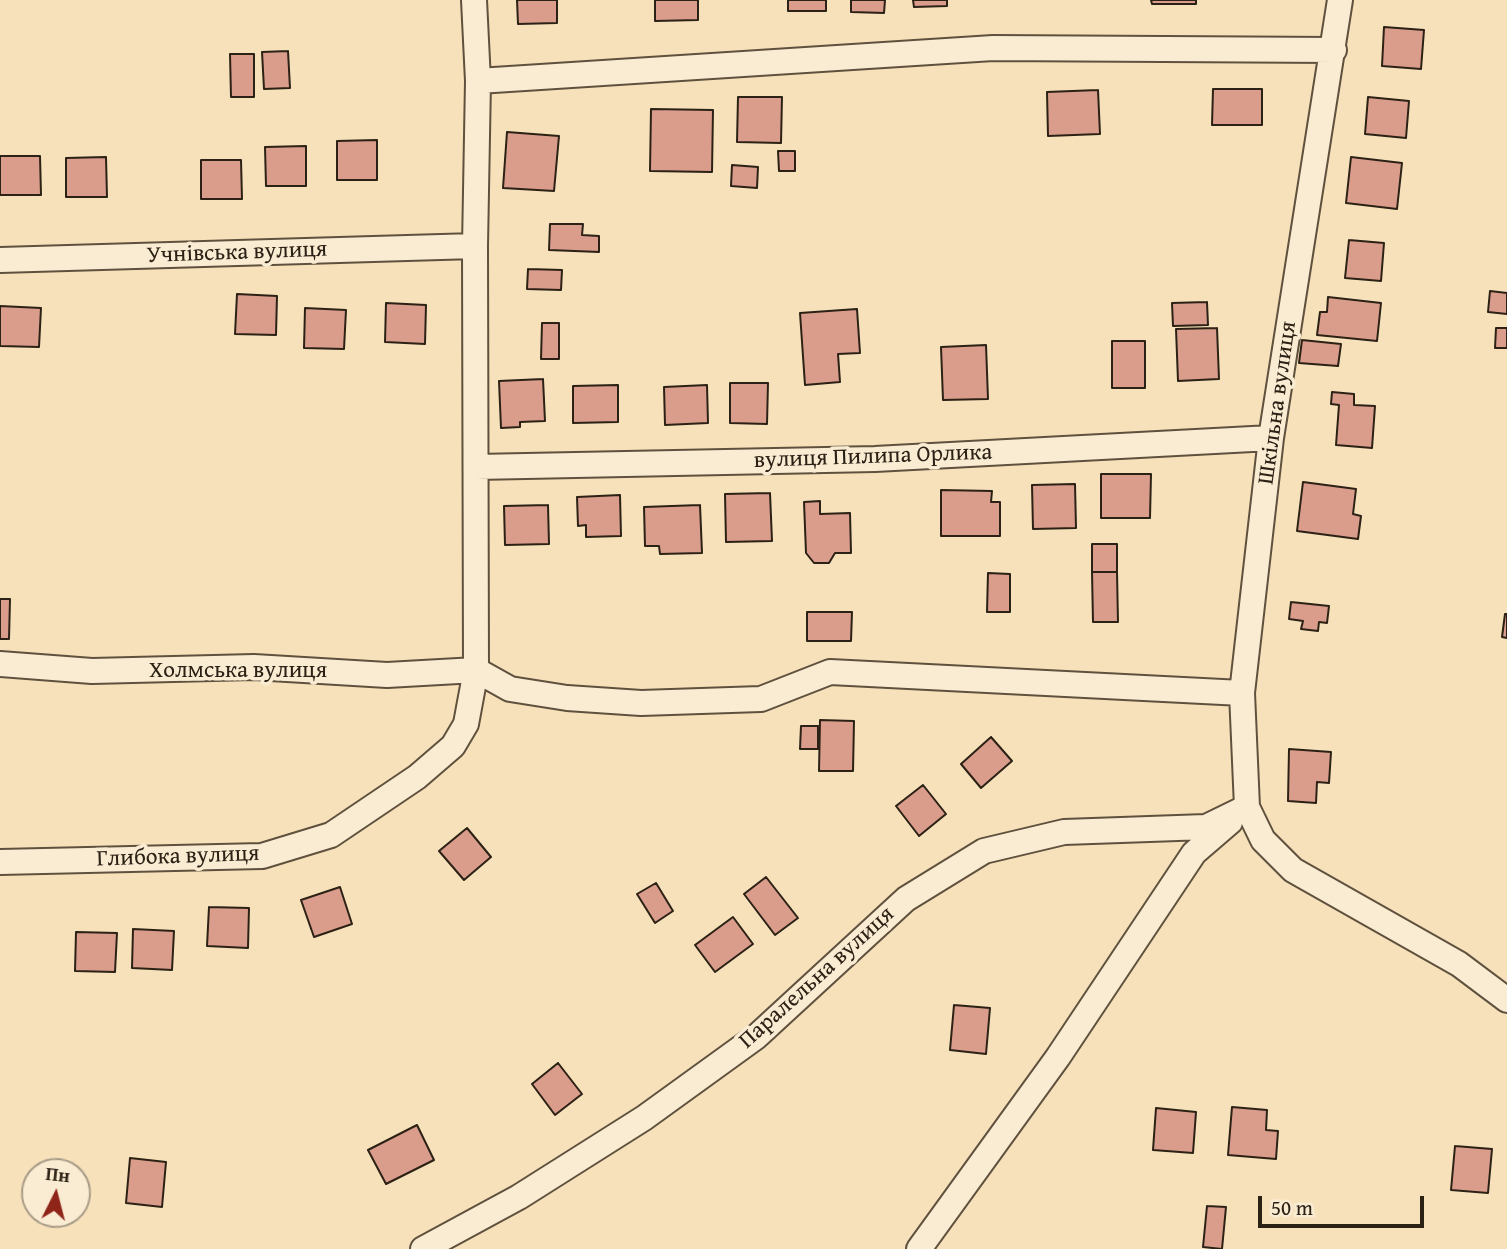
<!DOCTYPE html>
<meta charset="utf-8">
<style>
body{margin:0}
#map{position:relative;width:1507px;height:1249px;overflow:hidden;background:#f7e1bb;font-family:"Gentium Book Plus",serif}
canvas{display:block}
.north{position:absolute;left:21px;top:1158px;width:70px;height:70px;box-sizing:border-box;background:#faecd3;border:2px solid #a89b87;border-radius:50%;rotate:6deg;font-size:19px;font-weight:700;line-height:28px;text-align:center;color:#2c2115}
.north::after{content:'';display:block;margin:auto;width:24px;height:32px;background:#8f2418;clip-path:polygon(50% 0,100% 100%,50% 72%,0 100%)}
.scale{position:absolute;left:1258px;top:1196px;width:166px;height:32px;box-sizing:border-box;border:4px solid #2c2115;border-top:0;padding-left:9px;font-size:21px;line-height:24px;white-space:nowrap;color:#2c2115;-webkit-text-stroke:5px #faecd3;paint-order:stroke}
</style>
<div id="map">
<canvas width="1507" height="1249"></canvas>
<div class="north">Пн</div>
<div class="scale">50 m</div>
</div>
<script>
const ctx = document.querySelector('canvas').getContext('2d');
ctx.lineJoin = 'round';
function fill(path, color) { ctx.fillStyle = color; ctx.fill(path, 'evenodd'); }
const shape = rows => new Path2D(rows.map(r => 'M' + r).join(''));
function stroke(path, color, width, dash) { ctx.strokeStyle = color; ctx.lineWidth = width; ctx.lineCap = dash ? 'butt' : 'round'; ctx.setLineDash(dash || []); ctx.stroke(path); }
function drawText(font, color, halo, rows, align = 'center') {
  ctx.font = font + ' "Gentium Book Plus",serif'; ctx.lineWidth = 7; ctx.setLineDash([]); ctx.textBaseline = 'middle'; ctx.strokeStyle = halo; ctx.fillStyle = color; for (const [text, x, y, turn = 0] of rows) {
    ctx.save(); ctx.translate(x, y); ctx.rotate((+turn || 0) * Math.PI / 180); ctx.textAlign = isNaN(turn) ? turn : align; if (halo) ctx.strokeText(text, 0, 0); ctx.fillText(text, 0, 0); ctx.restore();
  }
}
const building = shape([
 [517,0,557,0,557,23,518,24,517,0],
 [655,0,698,0,698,20,655,21,655,0],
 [788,0,826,0,826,11,788,11,788,0],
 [851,0,885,0,884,13,851,12,851,0],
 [913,0,947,0,947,6,914,7,913,0],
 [1151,0,1196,0,1196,4,1152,4,1151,0],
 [1384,27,1424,30,1421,69,1382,66,1384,27],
 [288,51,290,88,264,89,262,52,288,51],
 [230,54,254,54,254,97,231,97,230,54],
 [1213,89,1262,89,1262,125,1212,125,1213,89],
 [1098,90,1100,134,1048,136,1047,92,1098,90],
 [738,97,782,97,781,143,737,142,738,97],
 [1368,97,1409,101,1406,138,1365,134,1368,97],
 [651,109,713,110,712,172,650,171,651,109],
 [507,132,559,136,554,191,503,188,507,132],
 [377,140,377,180,337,180,337,141,377,140],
 [306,146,306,186,266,186,265,147,306,146],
 [778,151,795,151,795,171,779,171,778,151],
 [0,156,40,156,41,195,0,195,0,156],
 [106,157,107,197,66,197,66,158,106,157],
 [1351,157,1402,163,1397,209,1346,203,1351,157],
 [201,160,241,160,242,199,201,199,201,160],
 [732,165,758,167,757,188,731,186,732,165],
 [550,224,583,224,582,235,599,236,599,252,549,250,550,224],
 [1349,240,1384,243,1381,281,1345,278,1349,240],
 [528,269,562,270,561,290,527,289,528,269],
 [1490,291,1507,293,1507,314,1488,312,1490,291],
 [237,294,277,296,276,335,235,334,237,294],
 [1328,297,1381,303,1377,341,1317,335,1320,312,1327,312,1328,297],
 [1207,302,1208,325,1173,326,1172,303,1207,302],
 [386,303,426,305,425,344,385,342,386,303],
 [0,306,41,308,39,347,0,346,0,306],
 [305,308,346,310,344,349,304,348,305,308],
 [857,309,860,353,838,354,840,382,805,385,800,313,857,309],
 [542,323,559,323,559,359,541,359,542,323],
 [1217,328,1219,379,1178,381,1176,329,1217,328],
 [1496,328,1507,328,1507,348,1495,348,1496,328],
 [1302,340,1341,344,1338,366,1299,363,1302,340],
 [1112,341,1145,341,1145,388,1112,388,1112,341],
 [986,345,988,399,943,400,941,347,986,345],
 [543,379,545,421,520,422,520,427,501,428,499,381,543,379],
 [730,383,768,383,767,424,730,423,730,383],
 [618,385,618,422,573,423,573,386,618,385],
 [707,385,708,423,665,425,664,387,707,385],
 [1332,392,1354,394,1354,405,1375,406,1372,448,1336,445,1339,405,1331,404,1332,392],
 [1101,474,1151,474,1150,518,1101,518,1101,474],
 [1303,482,1356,489,1353,514,1361,516,1358,539,1297,531,1303,482],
 [1075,484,1076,528,1033,529,1032,485,1075,484],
 [941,490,992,491,991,502,1000,502,1000,536,941,536,941,490],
 [770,493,772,541,726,542,725,494,770,493],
 [620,495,621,536,586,537,586,525,578,526,577,497,620,495],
 [820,501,820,514,850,513,851,553,835,553,829,563,814,563,806,553,804,502,820,501],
 [548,505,549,544,505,545,504,506,548,505],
 [700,505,702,553,660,554,659,546,645,546,644,507,700,505],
 [1092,544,1117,544,1117,572,1092,572,1092,544],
 [1092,572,1117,572,1118,622,1093,622,1092,572],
 [988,573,1010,574,1010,612,987,612,988,573],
 [0,599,10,599,9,639,0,639,0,599],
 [1291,602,1329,606,1327,623,1319,622,1318,631,1301,629,1303,621,1289,619,1291,602],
 [807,612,852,612,851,641,807,641,807,612],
 [1505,614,1507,614,1507,638,1502,637,1505,614],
 [820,720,854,721,853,771,819,771,820,720],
 [801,726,818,726,818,749,800,749,801,726],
 [991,737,1012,761,981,788,961,764,991,737],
 [1289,749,1331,752,1329,783,1317,782,1316,803,1288,801,1289,749],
 [923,785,946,814,919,836,896,806,923,785],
 [467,828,491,857,464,880,439,851,467,828],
 [766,877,798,918,775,935,744,894,766,877],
 [656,883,673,911,655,923,637,894,656,883],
 [340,887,352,924,314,937,301,900,340,887],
 [209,907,249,908,248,948,207,946,209,907],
 [733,917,753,944,715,972,695,945,733,917],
 [133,929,174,931,172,970,132,968,133,929],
 [76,932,117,933,115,972,75,971,76,932],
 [954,1005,990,1008,986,1054,950,1050,954,1005],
 [558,1063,582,1094,555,1115,532,1084,558,1063],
 [1232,1107,1267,1110,1266,1130,1278,1131,1276,1159,1228,1155,1232,1107],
 [1156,1108,1196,1112,1193,1153,1153,1150,1156,1108],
 [417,1125,434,1160,386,1184,368,1150,417,1125],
 [1455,1146,1492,1149,1488,1193,1451,1190,1455,1146],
 [130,1158,166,1162,162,1207,126,1203,130,1158],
 [1207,1206,1226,1207,1222,1249,1203,1247,1207,1206]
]);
const minor = shape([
 [1340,0,1271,438,1242,693,1247,807,1263,840,1293,870,1459,964,1507,1000],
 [478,81,993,48,1334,50],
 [0,260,475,246],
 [476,467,875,459,1271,438],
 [0,664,92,671,254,667,387,675,476,670],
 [476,670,510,689,567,698,641,703,761,699,830,672,1242,693],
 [0,862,262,856,331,835,417,777,453,746,466,724,476,670,475,246,478,81,474,0],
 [423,1249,519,1197,644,1118,756,1037,906,899,984,851,1064,832,1206,827,1247,807],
 [919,1249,1058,1057,1194,853,1230,822]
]);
const streetNames = [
 ["Учнівська вулиця",237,253,-2],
 ["Шкільна вулиця",1278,403,-82],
 ["вулиця Пилипа Орлика",873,457,-2],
 ["Холмська вулиця",238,671],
 ["Глибока вулиця",178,857,-2],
 ["Паралельна вулиця",817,978,-42]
];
fill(building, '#da9d8c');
stroke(building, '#2c2115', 2);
stroke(minor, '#5f513e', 28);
stroke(minor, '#faecd3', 24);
drawText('23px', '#2c2115', '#faecd3', streetNames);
</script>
